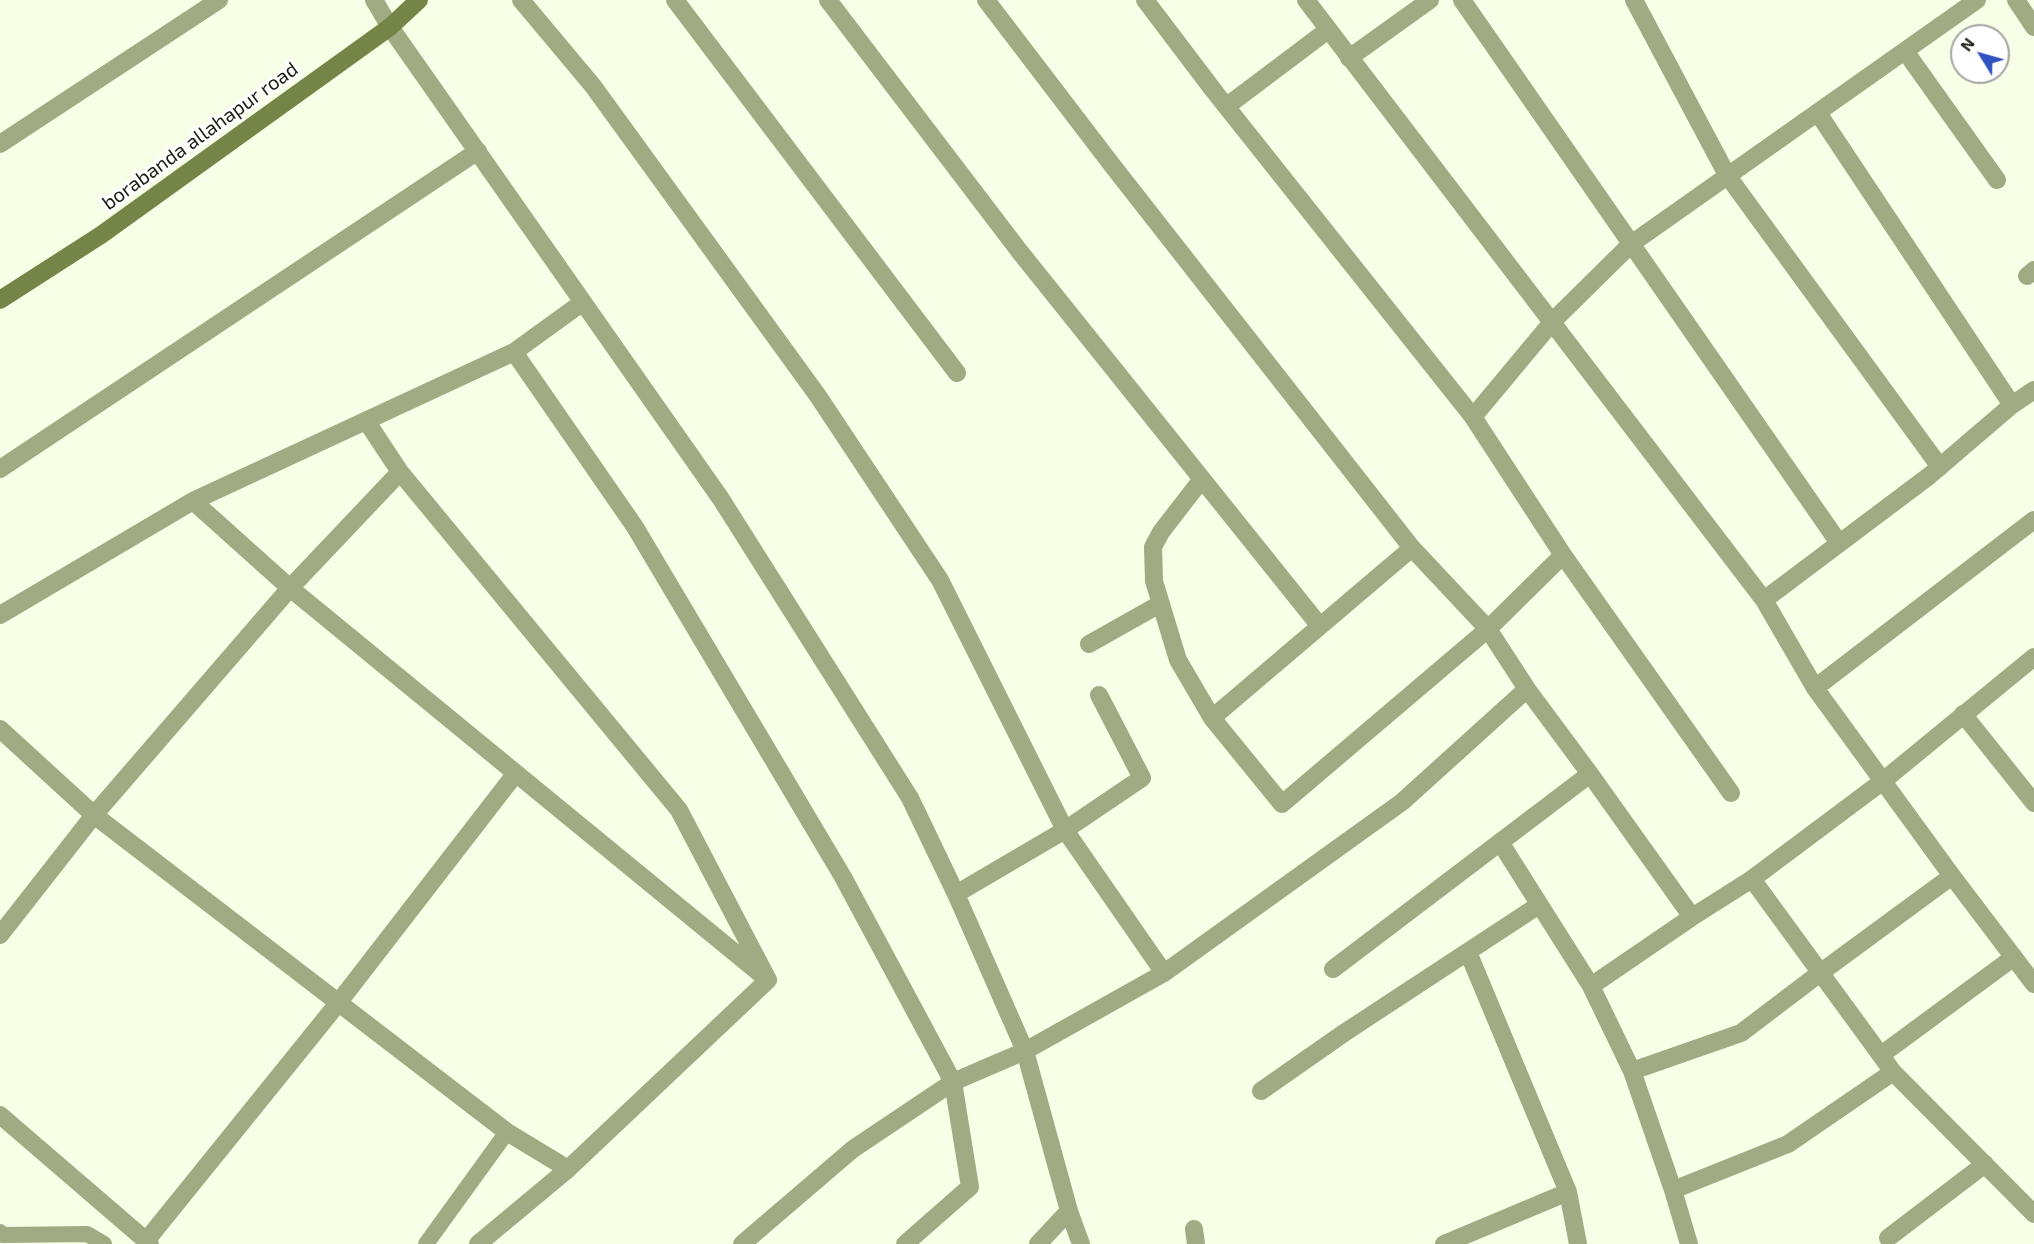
<!DOCTYPE html>
<style>
body{margin:0}
#map{position:relative;width:2034px;height:1244px;overflow:hidden;background:#f7ffe6;font-family:"Exo 2",sans-serif}
canvas{display:block}
.north{position:absolute;left:1950px;top:24px;width:60px;height:60px;box-sizing:border-box;background:#fff;border:2px solid #a3a5a0;border-radius:50%;rotate:307deg;font-size:16px;font-weight:700;line-height:24px;text-align:center;color:#1a1d12}
.north::after{content:'';display:block;margin:auto;width:21px;height:27px;background:#2e52c2;clip-path:polygon(50% 0,100% 100%,50% 72%,0 100%)}
</style>
<div id="map">
<canvas width="2034" height="1244"></canvas>
<div class="north">N</div>
</div>
<script>
const ctx = document.querySelector('canvas').getContext('2d');
ctx.lineJoin = 'round';
const shape = rows => new Path2D(rows.map(r => 'M' + r).join(''));
function stroke(path, color, width, dash) { ctx.strokeStyle = color; ctx.lineWidth = width; ctx.lineCap = dash ? 'butt' : 'round'; ctx.setLineDash(dash || []); ctx.stroke(path); }
function drawText(font, color, halo, rows, align = 'center') {
  ctx.font = font + ' "Exo 2",sans-serif'; ctx.lineWidth = 6; ctx.setLineDash([]); ctx.textBaseline = 'middle'; ctx.strokeStyle = halo; ctx.fillStyle = color; for (const [text, x, y, turn = 0] of rows) {
    ctx.save(); ctx.translate(x, y); ctx.rotate((+turn || 0) * Math.PI / 180); ctx.textAlign = isNaN(turn) ? turn : align; if (halo) ctx.strokeText(text, 0, 0); ctx.fillText(text, 0, 0); ctx.restore();
  }
}
const lane = shape([
 [0,1232,3,1235,87,1234,104,1244],
 [426,1244,507,1132]
]);
const street = shape([
 [374,0,390,27,721,499,910,798,956,894,1025,1051,1069,1211,1081,1244],
 [521,0,593,86,818,396,940,580,1065,830,1164,973],
 [675,0,957,373],
 [828,0,1020,252,1319,625],
 [986,0,1112,165,1412,548,1488,629,1527,689,1590,774,1692,917],
 [1145,0,1214,91,1473,417,1563,555,1731,793],
 [1306,0,1764,600,1815,688,1952,876,2034,984],
 [1462,0,1839,543],
 [1634,0,1727,175,1940,467],
 [2016,0,2034,27],
 [1905,51,1997,180],
 [1349,58,1430,0],
 [1227,106,1328,30],
 [1818,113,2012,405],
 [0,144,219,0],
 [2027,276,2034,270],
 [514,352,635,527,843,877,953,1082,970,1187,905,1244],
 [1473,417,1553,321,1631,244,1977,0],
 [367,422,400,472,679,810,768,980,568,1169,478,1244],
 [0,469,478,151],
 [1202,479,1161,532,1153,547,1154,581,1178,660,1212,718],
 [193,501,290,588,762,975],
 [1412,548,1212,718,1282,804,1488,629,1563,555],
 [1764,600,1929,476,2012,405,2034,390],
 [0,615,193,501,514,352,583,302],
 [1089,644,1160,604],
 [1815,688,2034,520],
 [1963,714,2034,803],
 [0,729,94,815,507,1132,568,1169],
 [1500,842,1591,986,1632,1071,1673,1190,1689,1244],
 [1752,879,1893,1072,2034,1214],
 [956,894,1065,830,1142,778,1099,695],
 [0,935,94,815,290,588,400,472],
 [1468,952,1568,1192,1578,1244],
 [1333,969,1590,774],
 [1591,986,1692,917,1752,879,1883,781,2034,657],
 [1881,1055,2014,957],
 [1632,1071,1741,1033,1820,973,1952,876],
 [1261,1091,1344,1033,1539,905],
 [0,1115,150,1244],
 [1673,1190,1788,1144,1893,1072],
 [1194,1229,1196,1244],
 [1888,1238,1985,1164],
 [146,1241,339,1002,516,773],
 [742,1244,853,1149,953,1082,1025,1051,1164,973,1402,802,1527,689],
 [1038,1244,1069,1211],
 [1444,1244,1568,1192]
]);
const secondary = shape([
 [0,300,101,235,390,27,419,0]
]);
const streetNames = [
 ["borabanda allahapur road",200,136,-36]
];
stroke(lane, '#a0ab83', 16);
stroke(street, '#a0ab83', 18);
stroke(secondary, '#758547', 18);
drawText('20px', '#1a1d12', '#fff', streetNames);
</script>
